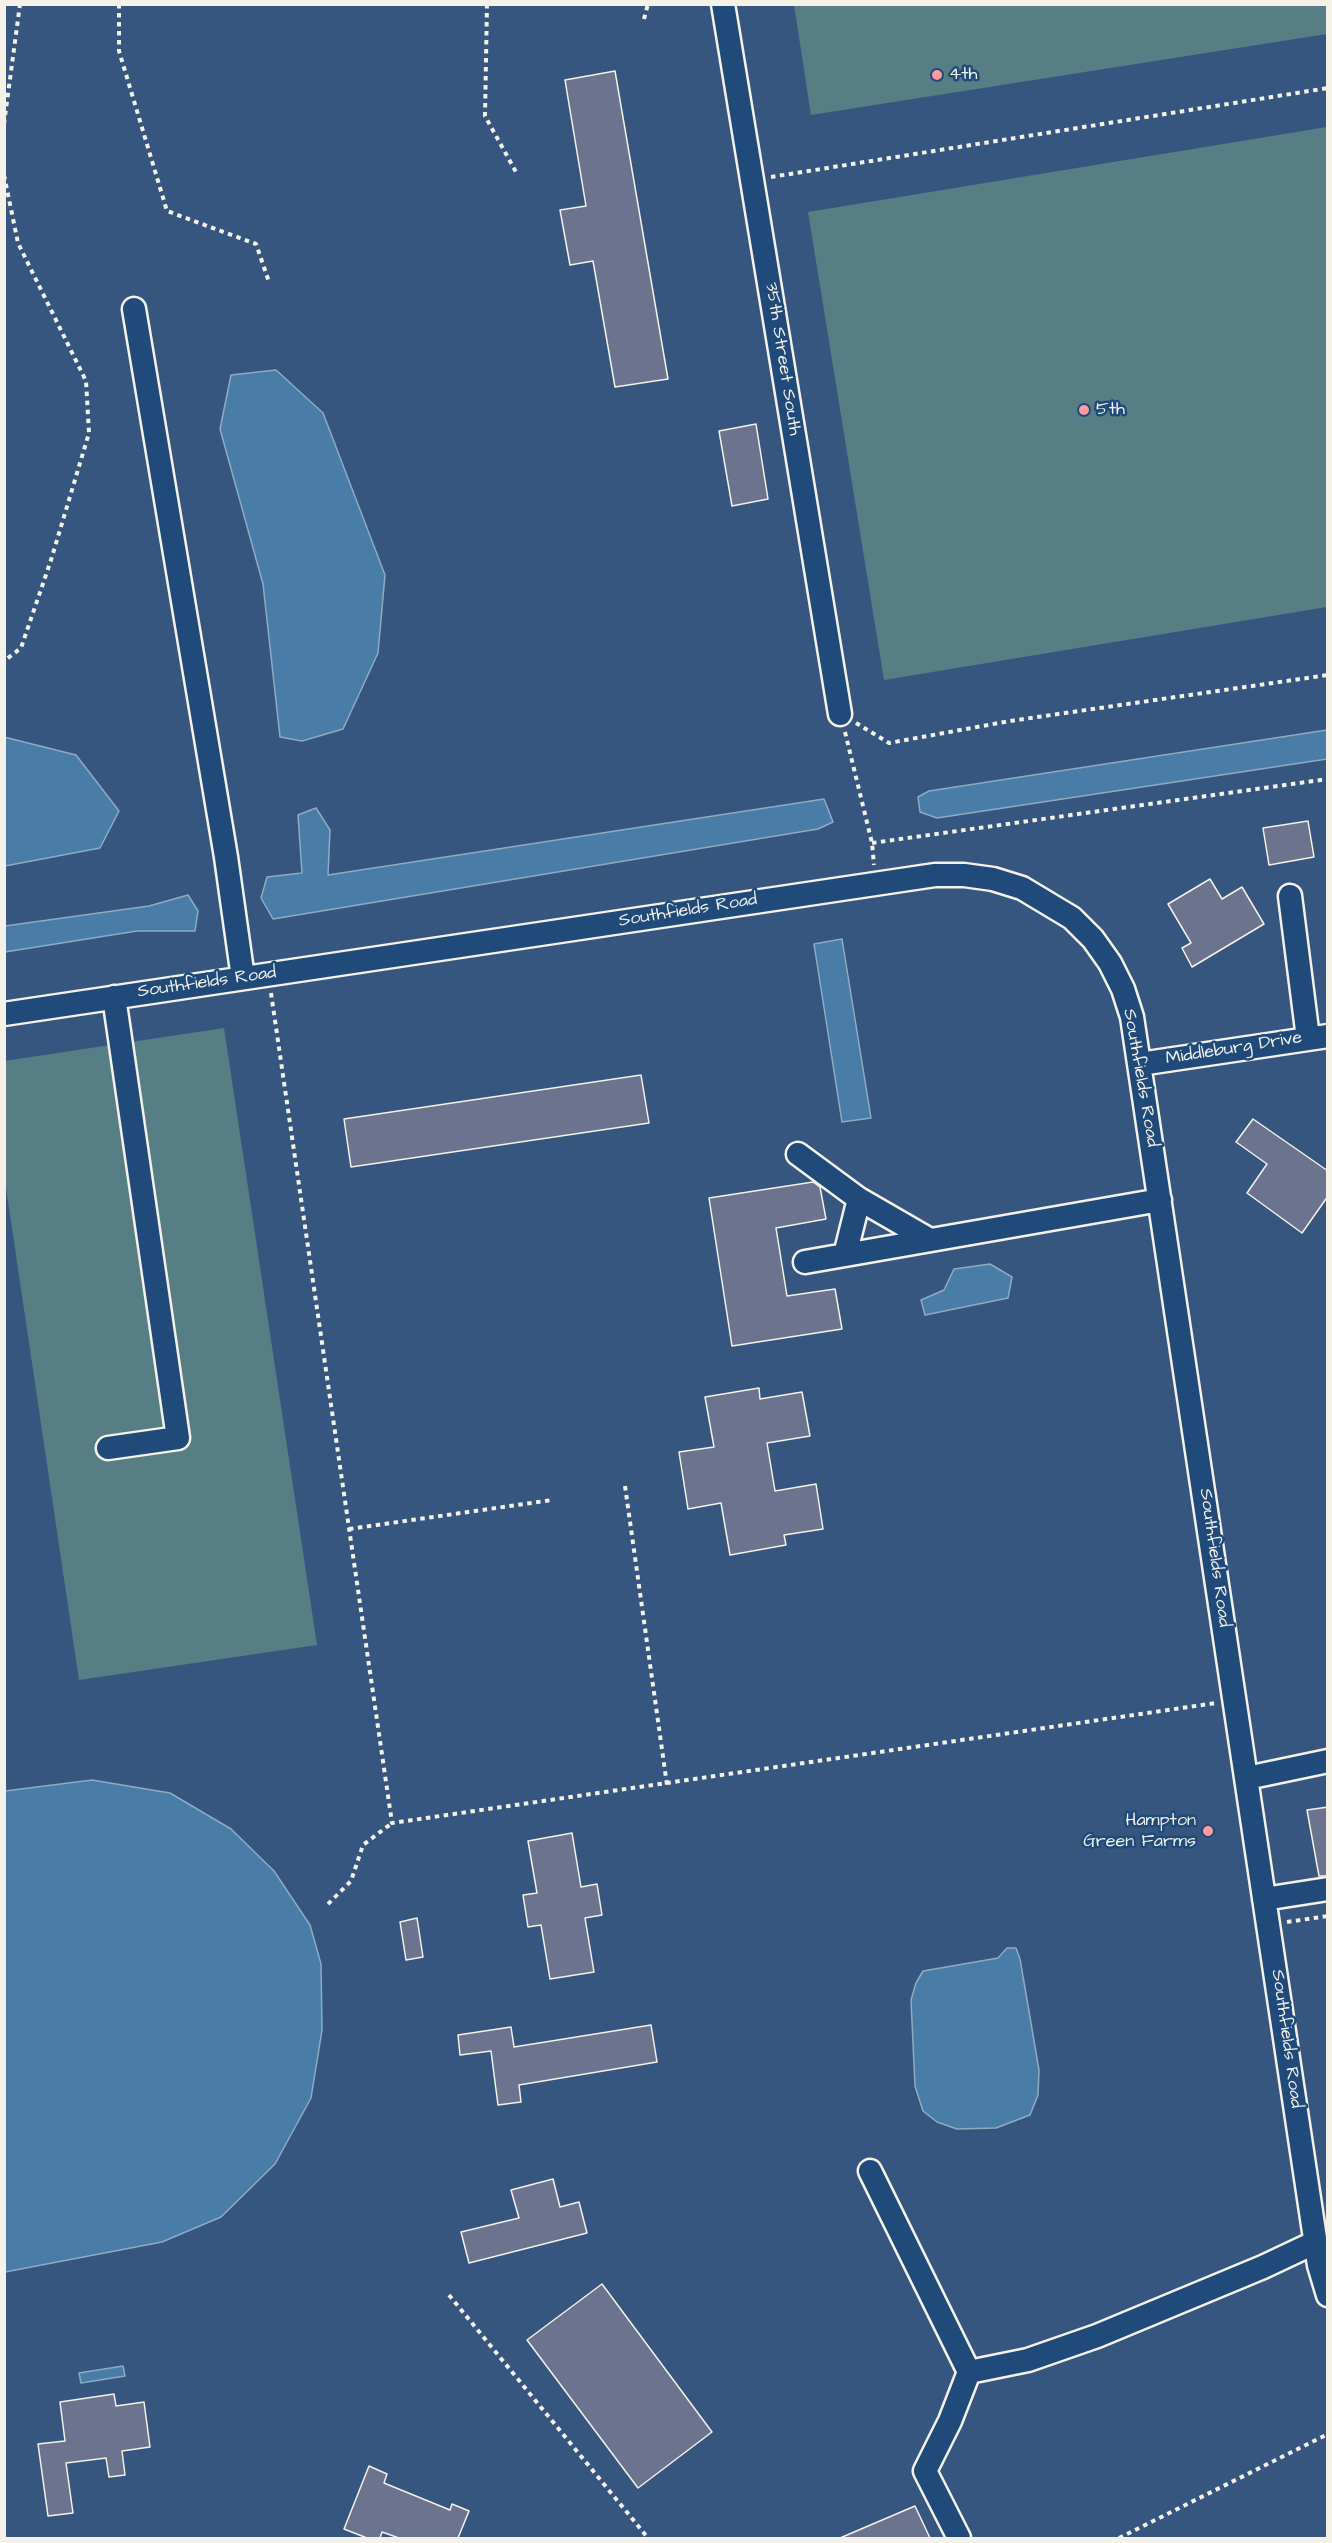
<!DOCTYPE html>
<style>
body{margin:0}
#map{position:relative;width:1332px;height:2543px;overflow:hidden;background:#365680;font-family:"Architects Daughter",sans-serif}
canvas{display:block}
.frame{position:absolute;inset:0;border:6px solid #f4f1e8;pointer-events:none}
</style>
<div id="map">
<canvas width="1332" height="2543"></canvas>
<div class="frame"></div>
</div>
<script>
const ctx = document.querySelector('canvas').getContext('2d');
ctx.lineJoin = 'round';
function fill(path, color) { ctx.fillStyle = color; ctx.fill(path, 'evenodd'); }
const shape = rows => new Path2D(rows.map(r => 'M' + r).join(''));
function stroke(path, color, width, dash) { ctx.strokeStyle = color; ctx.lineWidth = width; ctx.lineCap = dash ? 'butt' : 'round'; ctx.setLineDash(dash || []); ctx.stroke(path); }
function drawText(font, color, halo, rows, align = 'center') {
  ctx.font = font + ' "Architects Daughter",sans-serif'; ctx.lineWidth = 5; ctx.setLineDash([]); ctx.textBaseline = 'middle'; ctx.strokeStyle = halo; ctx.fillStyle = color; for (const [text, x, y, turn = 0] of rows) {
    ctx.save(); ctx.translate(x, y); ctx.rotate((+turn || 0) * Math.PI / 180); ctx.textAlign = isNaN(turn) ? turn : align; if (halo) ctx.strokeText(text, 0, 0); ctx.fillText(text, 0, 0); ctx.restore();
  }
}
const green = shape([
 [794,5,1327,5,1327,34,811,115],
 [1327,127,1327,607,884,680,808,212],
 [224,1028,317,1645,79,1680,5,1181,4,1061]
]);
const water = shape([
 [276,370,323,413,385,575,378,653,343,729,302,741,280,737,263,584,220,429,231,375,276,370],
 [1327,730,1327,759,937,818,920,812,918,797,929,791,1327,730],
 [4,737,76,755,119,811,100,848,5,866,4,737],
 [824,799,833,822,818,829,273,919,261,898,267,877,302,873,298,815,316,808,330,830,328,875,824,799],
 [188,895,198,911,195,931,137,931,5,952,5,926,149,906,188,895],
 [842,939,871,1118,842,1122,814,944,842,939],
 [990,1264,1012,1277,1008,1298,925,1315,921,1300,944,1290,954,1269,990,1264],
 [92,1780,170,1793,231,1829,274,1871,310,1925,321,1964,322,2030,311,2098,275,2164,221,2217,162,2242,5,2272,5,1791,92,1780],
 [1007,1948,1016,1948,1020,1959,1039,2070,1038,2095,1030,2115,996,2128,957,2129,937,2122,923,2111,915,2086,911,2000,916,1983,923,1971,998,1958,1007,1948],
 [123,2366,125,2376,81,2383,79,2373,123,2366]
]);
const building = shape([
 [615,71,668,379,615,387,593,261,570,265,560,210,586,206,565,80,615,71],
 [756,424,768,499,732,506,719,431,756,424],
 [1308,821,1314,857,1269,865,1263,828,1308,821],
 [1210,879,1222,899,1242,887,1264,924,1192,967,1182,948,1191,943,1168,904,1210,879],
 [641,1075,649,1123,351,1167,344,1119,641,1075],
 [1253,1119,1328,1171,1328,1196,1302,1233,1247,1193,1267,1164,1236,1142,1253,1119],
 [813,1182,820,1187,826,1219,776,1228,787,1296,835,1289,842,1329,732,1346,709,1198,813,1182],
 [759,1388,760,1399,802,1392,810,1436,767,1443,775,1491,816,1484,823,1529,784,1535,786,1545,730,1555,721,1503,688,1509,679,1452,714,1447,705,1397,759,1388],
 [1328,1807,1328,1876,1319,1876,1307,1810,1328,1807],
 [572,1833,581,1887,597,1884,602,1915,585,1918,594,1972,550,1979,541,1925,528,1927,523,1895,537,1893,528,1841,572,1833],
 [417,1918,423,1957,406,1960,400,1922,417,1918],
 [651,2025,657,2062,519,2085,521,2102,498,2105,491,2051,460,2055,458,2035,511,2027,514,2047,651,2025],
 [553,2179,560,2207,579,2202,587,2233,469,2263,461,2232,519,2218,511,2190,553,2179],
 [602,2284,712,2432,638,2488,527,2340,602,2284],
 [114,2394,116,2406,144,2402,150,2447,122,2451,125,2475,109,2477,106,2458,66,2463,73,2513,48,2516,38,2444,65,2441,60,2402,114,2394],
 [369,2466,387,2474,384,2483,450,2510,452,2504,469,2511,458,2538,399,2538,382,2532,380,2538,367,2538,344,2529,369,2466],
 [915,2506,930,2538,840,2538,915,2506]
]);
const path = shape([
 [119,4,119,51,167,211,256,244,269,282],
 [487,4,485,116,516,172],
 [644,19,648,4],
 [4,124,20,4],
 [4,175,18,243,86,381,89,433,51,560,21,648,4,661],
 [771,177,1328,88],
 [856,723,889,743,1010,721,1328,675],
 [845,732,872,843,874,865],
 [872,843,1328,779],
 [271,993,392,1823,1216,1703],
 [625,1486,667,1785],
 [349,1529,552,1500],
 [328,1904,351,1881,363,1845,392,1823],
 [1287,1922,1328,1916],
 [449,2295,648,2538],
 [1119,2538,1328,2434]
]);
const minor = shape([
 [723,4,840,714],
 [134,309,226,857,243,978],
 [1290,896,1308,1038],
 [4,1014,935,875,964,875,993,879,1022,888,1072,918,1093,939,1110,963,1123,989,1132,1017,1319,2265,1328,2295],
 [1140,1064,1328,1036],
 [798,1154,859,1199,930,1240],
 [845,1255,859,1199],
 [805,1262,1160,1200],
 [108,1448,178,1438,114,997],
 [1247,1778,1328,1761],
 [1264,1899,1328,1889],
 [870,2171,969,2372,950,2421,925,2471,959,2538],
 [969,2372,1028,2360,1097,2336,1263,2267,1316,2242]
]);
const markers = [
 [937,75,6,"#ff9aa2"],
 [1084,410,6,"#ff9aa2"],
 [1208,1831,6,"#ff9aa2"]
];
const poiNames = [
 ["4th",949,75],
 ["5th",1096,410],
 ["Hampton",1196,1821,"right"],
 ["Green Farms",1196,1842,"right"]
];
const streetNames = [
 ["35th Street South",782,359,81],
 ["Southfields Road",688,911,-9],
 ["Southfields Road",207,983,-8],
 ["Middleburg Drive",1234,1049,-9],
 ["Southfields Road",1140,1078,80],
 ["Southfields Road",1214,1558,82],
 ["Southfields Road",1286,2039,82]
];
fill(green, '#567e84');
fill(water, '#4a7ca8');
stroke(water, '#8eabc2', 1.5);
fill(building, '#6c738f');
stroke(building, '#f4f1e8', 1.5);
stroke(minor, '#f4f1e8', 27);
stroke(path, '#f4f1e8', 4, [4.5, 4.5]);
stroke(minor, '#1f4a7a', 22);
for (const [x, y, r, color] of markers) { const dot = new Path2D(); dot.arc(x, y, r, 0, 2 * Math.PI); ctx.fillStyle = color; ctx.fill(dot); stroke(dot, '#1f4a7a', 2); }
drawText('18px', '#f4f1e8', '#1f4a7a', poiNames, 'left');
drawText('18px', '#f4f1e8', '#1f4a7a', streetNames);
</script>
